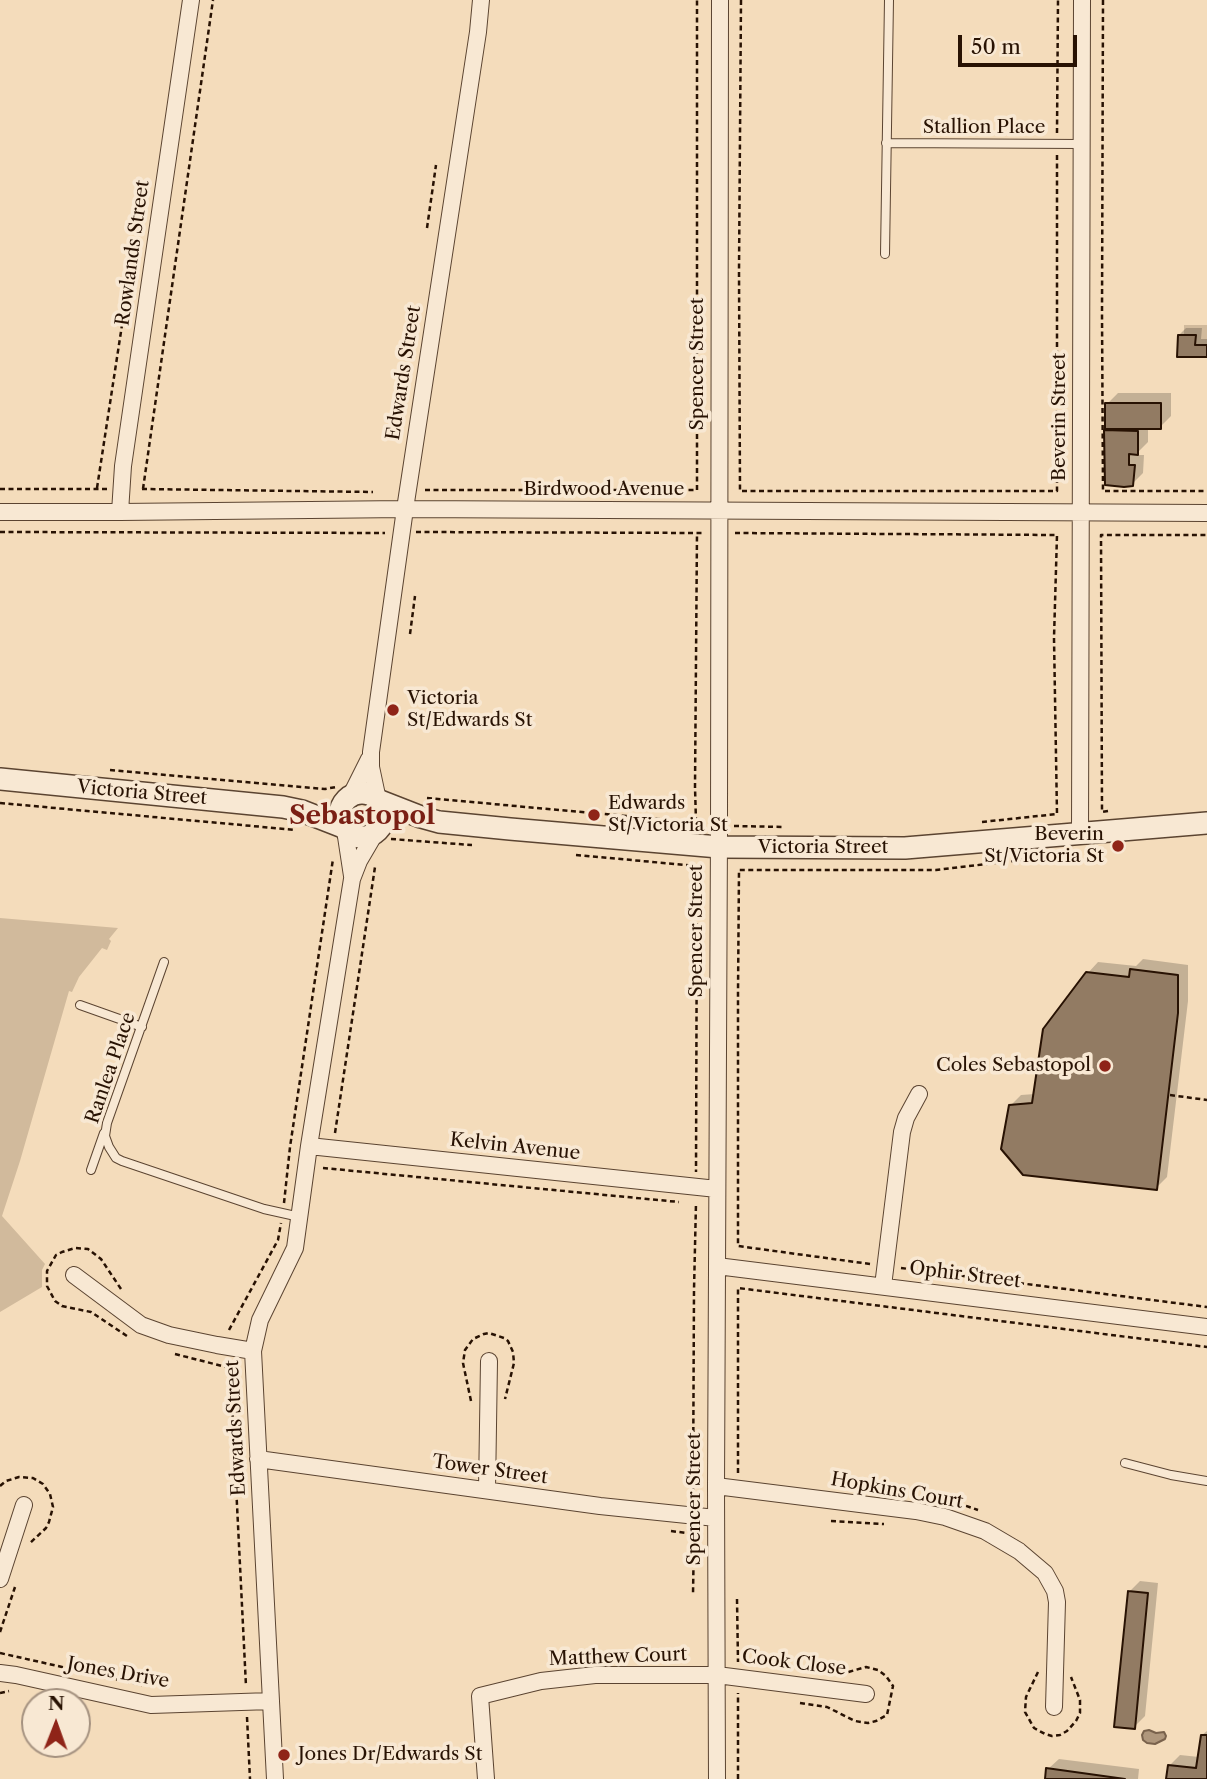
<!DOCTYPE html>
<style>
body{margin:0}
#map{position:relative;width:1207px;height:1779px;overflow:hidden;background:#f4dcbb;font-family:"Libre Caslon Text",serif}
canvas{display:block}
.north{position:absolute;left:21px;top:1688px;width:70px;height:70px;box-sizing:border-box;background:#f8e8d3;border:2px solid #a59280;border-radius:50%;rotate:1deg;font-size:19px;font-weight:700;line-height:28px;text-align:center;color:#281203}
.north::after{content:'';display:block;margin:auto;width:24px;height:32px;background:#8f2418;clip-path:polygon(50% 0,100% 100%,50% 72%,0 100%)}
.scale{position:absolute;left:958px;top:35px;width:119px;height:32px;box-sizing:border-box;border:4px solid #281203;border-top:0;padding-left:9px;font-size:21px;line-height:24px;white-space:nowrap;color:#281203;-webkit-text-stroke:5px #f8e8d3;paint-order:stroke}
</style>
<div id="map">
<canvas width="1207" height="1779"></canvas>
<div class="north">N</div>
<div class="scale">50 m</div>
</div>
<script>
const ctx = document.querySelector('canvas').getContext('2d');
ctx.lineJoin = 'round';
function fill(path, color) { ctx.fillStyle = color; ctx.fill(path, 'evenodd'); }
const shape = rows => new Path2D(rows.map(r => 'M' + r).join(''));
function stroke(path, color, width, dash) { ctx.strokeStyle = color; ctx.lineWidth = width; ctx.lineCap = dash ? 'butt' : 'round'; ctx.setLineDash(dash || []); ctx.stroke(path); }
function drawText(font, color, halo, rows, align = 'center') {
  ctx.font = font + ' "Libre Caslon Text",serif'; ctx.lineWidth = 7; ctx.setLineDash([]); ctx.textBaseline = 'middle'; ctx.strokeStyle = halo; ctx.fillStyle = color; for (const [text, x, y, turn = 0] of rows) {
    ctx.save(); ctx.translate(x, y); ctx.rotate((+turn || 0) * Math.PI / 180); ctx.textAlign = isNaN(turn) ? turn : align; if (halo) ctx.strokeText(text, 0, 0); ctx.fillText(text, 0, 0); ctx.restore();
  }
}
const green = shape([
 [1184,325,1207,325,1207,345,1195,345,1195,335,1184,335],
 [0,918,118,928,109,939,111,941,107,950,102,948,79,977,72,992,69,991,20,1161,2,1216,45,1264,42,1270,42,1287,0,1312]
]);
const water = shape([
 [1149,1730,1156,1733,1164,1732,1166,1736,1165,1739,1155,1744,1147,1743,1143,1740,1142,1735,1144,1731,1149,1730]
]);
const shadow = shape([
 [1186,328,1202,328,1201,339,1207,339,1207,355,1179,335],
 [1118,393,1171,393,1171,416,1160,427,1148,427,1148,442,1139,451,1139,455,1144,455,1143,473,1132,484,1106,431,1110,427,1107,404],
 [1143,959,1188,965,1188,1001,1167,1177,1156,1188,1010,1106,1021,1095,1035,1094,1087,974,1098,962,1136,966],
 [1140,1581,1158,1583,1145,1716,1134,1727,1129,1592],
 [1207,1731,1207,1779,1168,1779,1169,1766,1180,1755,1199,1757,1202,1735],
 [1059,1759,1139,1769,1138,1779,1047,1779,1048,1769]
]);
const building = shape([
 [1178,335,1196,335,1195,345,1207,345,1207,357,1177,357,1178,335],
 [1105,403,1161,403,1161,429,1105,429,1105,403],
 [1104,430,1138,431,1138,455,1129,454,1129,465,1135,465,1133,486,1124,487,1105,485,1104,430],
 [1130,969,1178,975,1178,1013,1157,1190,1023,1175,1001,1149,1009,1105,1032,1103,1043,1029,1086,972,1129,977,1130,969],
 [1128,1591,1148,1593,1135,1729,1114,1727,1128,1591],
 [1201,1735,1207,1735,1207,1779,1166,1779,1168,1765,1196,1768,1201,1735],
 [1046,1768,1125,1779,1045,1779,1046,1768]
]);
const path = shape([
 [741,0,739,271,740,491,1057,491,1057,154],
 [1103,0,1102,314,1103,491,1207,491],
 [1057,133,1058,0],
 [427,228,436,165],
 [97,488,124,312],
 [0,489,107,489],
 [142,489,373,492],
 [143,489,213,0],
 [425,490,697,490,697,0],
 [0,532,385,533],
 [416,532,704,533],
 [735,533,1057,535,1054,638,1057,814,982,822],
 [410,634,415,596],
 [110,770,325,789,336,787],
 [427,798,703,823],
 [0,803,296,830],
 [1108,811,1102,812,1101,535,1207,535],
 [696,822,695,787,697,533],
 [734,826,783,827],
 [391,839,472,845],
 [576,855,697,866,696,1172],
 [1170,1095,1207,1100],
 [335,1133,375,867],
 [323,1168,679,1202],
 [284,1203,290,1147,333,859],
 [870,1264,738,1246,738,993,739,870,936,870,1072,854],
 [901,1268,1207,1307],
 [121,1289,101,1259,88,1249,75,1248,62,1252,56,1255,47,1271,47,1286,55,1301,62,1306,91,1312,127,1336],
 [229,1330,278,1240,281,1223],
 [175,1354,230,1368],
 [230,1364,246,1686],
 [471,1401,463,1363,465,1350,473,1339,484,1334,489,1333,504,1338,508,1341,513,1352,514,1363,505,1399],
 [738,1473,738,1288,1207,1347],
 [0,1486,6,1481,19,1477,33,1478,43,1484,50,1494,53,1507,49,1522,46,1528,29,1544],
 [693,1500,694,1290,696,1203],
 [958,1503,978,1510],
 [831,1521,884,1524],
 [671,1531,694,1534,693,1595],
 [737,1599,738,1662],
 [0,1632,15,1587],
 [0,1653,142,1685],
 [1038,1672,1026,1697,1025,1712,1034,1728,1045,1734,1052,1736,1060,1735,1067,1731,1076,1721,1080,1713,1080,1700,1071,1677],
 [0,1693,9,1691],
 [800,1703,827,1707,855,1721,868,1723,876,1721,887,1715,893,1686,886,1676,878,1670,866,1667,841,1674],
 [247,1717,250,1779],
 [738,1779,738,1693]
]);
const service = shape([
 [886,143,1081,144],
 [885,254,889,0],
 [164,962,107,1123,105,1136,109,1147,116,1158,122,1161,264,1209,300,1217],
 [80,1005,142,1027],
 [91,1170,104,1133],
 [1125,1463,1171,1475,1207,1481]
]);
const minor = shape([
 [0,512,120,512,405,509,1207,513],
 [120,512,123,466,191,0],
 [351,795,369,759],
 [378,800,371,767,371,752,405,509,478,32,481,0],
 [345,830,352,876],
 [1080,834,1082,0],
 [309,1146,717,1189],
 [717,1266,1207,1327],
 [74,1275,141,1325,169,1335,217,1345,253,1351],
 [883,1286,902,1132,906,1118,919,1094],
 [258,1459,600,1506,716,1518],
 [716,1486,916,1511,945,1517,985,1531,1019,1551,1045,1573,1055,1591,1057,1602,1054,1707],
 [487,1490,489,1361],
 [0,1579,24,1505],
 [0,1673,16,1675,151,1705,271,1701],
 [275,1779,253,1351,260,1320,295,1248,309,1146,352,879,359,861,376,832],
 [486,1779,480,1696,541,1681,595,1675,717,1675,866,1694],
 [717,1779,716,1486,719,832,720,0]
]);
const tertiary = shape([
 [0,779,283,807,302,811,343,827],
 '340 815a22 22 0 1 1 44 0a22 22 0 1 1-44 0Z',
 [380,801,421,817,439,822,510,829,719,847,905,848,1207,823]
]);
const markers = [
 [393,710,7,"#8f2418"],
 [594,815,7,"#8f2418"],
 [1118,846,7,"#8f2418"],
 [1105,1066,7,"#8f2418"],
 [284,1755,7,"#8f2418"]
];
const streetNames = [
 ["Stallion Place",984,128],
 ["Rowlands Street",133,253,-82],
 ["Spencer Street",698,364,-90],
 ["Edwards Street",404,373,-81],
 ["Beverin Street",1060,417,-90],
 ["Birdwood Avenue",604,490],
 ["Victoria Street",142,793,5],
 ["Victoria Street",823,848],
 ["Spencer Street",697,931,-90],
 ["Ranlea Place",111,1068,-71],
 ["Kelvin Avenue",515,1147,6],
 ["Ophir Street",965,1275,7],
 ["Edwards Street",236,1428,-93],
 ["Tower Street",490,1470,8],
 ["Hopkins Court",897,1491,10],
 ["Spencer Street",695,1499,-90],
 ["Matthew Court",618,1657,-2],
 ["Cook Close",794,1663,7],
 ["Jones Drive",118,1673,10]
];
const poiNames = [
 ["Victoria",407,699],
 ["St/Edwards St",407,721],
 ["Edwards",608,804],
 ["St/Victoria St",608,826],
 ["Beverin",1104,835,"right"],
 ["St/Victoria St",1104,857,"right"],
 ["Coles Sebastopol",1091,1066,"right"],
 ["Jones Dr/Edwards St",298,1755]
];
const districtNames = [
 ["Sebastopol",362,816]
];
fill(green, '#d1ba9c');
fill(water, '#af977c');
stroke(water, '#79624c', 2);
fill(shadow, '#0003');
fill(building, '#927b63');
stroke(building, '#281203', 2);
stroke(service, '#5b4431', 10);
stroke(minor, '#5b4431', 18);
stroke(tertiary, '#5b4431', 24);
stroke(path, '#281203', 2.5, [5, 3.5]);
stroke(service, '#f8e8d3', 8);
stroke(minor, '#f8e8d3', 16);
stroke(tertiary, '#f8e8d3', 21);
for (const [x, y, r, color] of markers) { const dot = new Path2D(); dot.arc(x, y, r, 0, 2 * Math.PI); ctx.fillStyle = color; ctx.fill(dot); stroke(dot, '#f8e8d3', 2.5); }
drawText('19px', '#281203', '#f8e8d3', streetNames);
drawText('19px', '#281203', '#f8e8d3', poiNames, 'left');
drawText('bold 26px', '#7a1f14', '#f8e8d3', districtNames);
</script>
